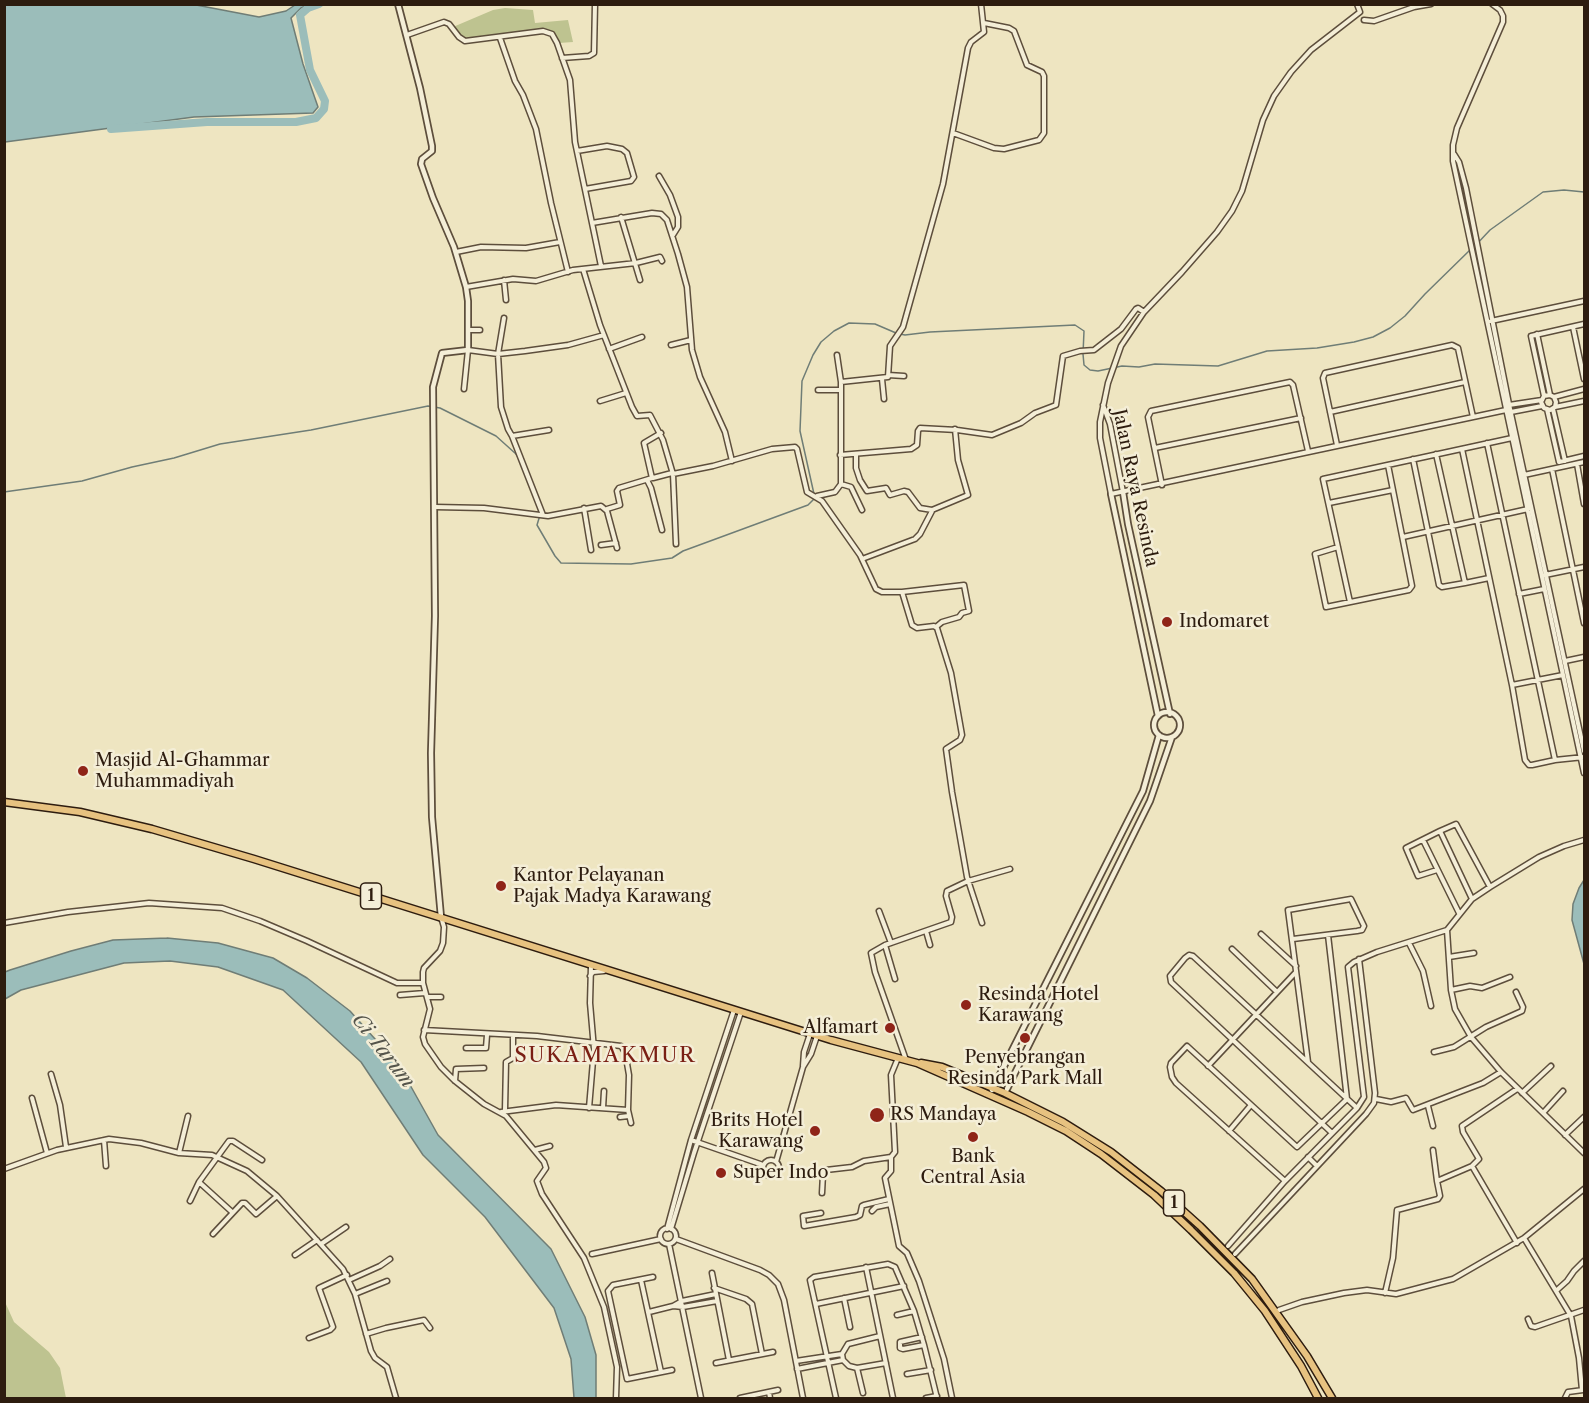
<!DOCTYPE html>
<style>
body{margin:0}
#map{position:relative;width:1589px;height:1403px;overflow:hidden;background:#eee5c1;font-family:"Libre Caslon Text",serif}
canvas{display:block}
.frame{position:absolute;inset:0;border:6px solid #2d1c0f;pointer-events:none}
</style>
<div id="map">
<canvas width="1589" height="1403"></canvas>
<div class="frame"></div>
</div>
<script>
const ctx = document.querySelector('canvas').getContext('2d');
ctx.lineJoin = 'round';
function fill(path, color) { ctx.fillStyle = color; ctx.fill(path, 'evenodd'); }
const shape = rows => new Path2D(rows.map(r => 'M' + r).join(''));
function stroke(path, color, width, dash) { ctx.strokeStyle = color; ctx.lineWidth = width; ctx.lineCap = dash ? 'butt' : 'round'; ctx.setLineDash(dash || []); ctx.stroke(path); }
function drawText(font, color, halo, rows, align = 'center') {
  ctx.font = font + ' "Libre Caslon Text",serif'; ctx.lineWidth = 5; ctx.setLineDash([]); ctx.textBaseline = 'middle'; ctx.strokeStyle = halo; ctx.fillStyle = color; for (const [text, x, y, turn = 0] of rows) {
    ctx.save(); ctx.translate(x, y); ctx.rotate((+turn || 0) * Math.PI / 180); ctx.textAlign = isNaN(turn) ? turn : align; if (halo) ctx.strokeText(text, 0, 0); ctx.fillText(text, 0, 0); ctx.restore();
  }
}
const green = shape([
 [505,8,533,10,535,23,568,20,573,42,559,43,552,33,543,30,462,41,453,27,493,10],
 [5,1302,14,1322,49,1352,60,1368,66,1398,5,1398]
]);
const water = shape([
 [191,4,259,17,286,11,295,5,308,5,301,8,291,18,303,64,318,107,313,113,194,117,5,142,5,5,191,4],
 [1584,880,1584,964,1572,920,1573,904,1579,888,1584,880],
 [167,938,218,943,273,958,307,978,350,1011,400,1067,438,1135,551,1249,585,1317,596,1355,596,1398,574,1398,571,1359,554,1308,485,1217,423,1155,361,1062,283,990,218,967,170,961,124,963,21,990,5,999,5,972,10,970,71,951,113,940,167,938]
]);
const stream = shape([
 [1474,247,1490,230,1543,192,1564,190,1584,192],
 [900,334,905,335,930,332,1075,325,1084,331,1083,354,1084,365,1090,370,1098,371,1122,366,1139,367,1155,364,1218,366,1267,351,1317,348,1354,342,1373,337,1390,328,1405,316,1425,294,1470,250],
 [4,492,82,481,132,467,174,458,220,444,311,430,428,406,440,408,496,436,516,454,520,460],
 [814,494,800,431,802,381,813,355,821,342,834,331,849,323,875,324,896,333],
 [540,515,537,525,555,556,561,563,631,564,672,558,683,551,808,505,814,499]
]);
const river = shape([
 [111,129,207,122,296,122,316,118,324,109,325,101,310,70,300,15,308,8,319,4]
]);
const minor = shape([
 [1357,4,1360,12,1311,50,1291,72,1274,96,1263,120,1242,191,1232,211,1217,232,1182,272,1144,312,1121,346,1108,383,1100,422,1100,438,1111,494,1506,410],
 [1492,4,1500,10,1503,16,1503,22,1457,128,1453,145,1453,161,1584,773],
 [1364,20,1374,21,1414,7,1431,4],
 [407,35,444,22,449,24,459,37,465,41,543,31,552,34,557,43,570,80,575,142,592,223,652,213,661,214,667,220,678,254,687,287,692,350,700,377,725,432,732,461],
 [500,38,515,81,523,95,536,129,551,203,568,272],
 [562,58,589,56,594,53,595,4],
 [953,133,994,148,1004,149,1039,140,1044,133,1044,76,1042,72,1027,65,1014,31,1009,28,984,23],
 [577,151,607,146,622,149,627,153,634,177,631,181,585,189],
 [1454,154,1459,162,1466,188,1510,409,1584,751],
 [659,176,670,195,678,217,678,227,673,235],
 [621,217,640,280],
 [592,223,601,266],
 [456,252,481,247,526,248,560,242],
 [583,269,600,325,632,407,637,416,650,415,663,440,673,474,713,466,772,449,795,447,797,449,807,492,822,501,860,555,876,589,882,592,902,592,912,625,917,628,934,626,937,628,951,673,962,735,960,740,946,749,952,792,967,877,982,923],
 [504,280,506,300],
 [466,287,513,279,536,281,573,270,636,263,660,257,662,261],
 [504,318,498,354,501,407,508,429,512,436,549,430],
 [1491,321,1584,301],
 [1573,327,1584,379],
 [469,330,480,330],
 [1537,334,1550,395],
 [671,345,691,340],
 [609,349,642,337],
 [837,355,841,382],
 [888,375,904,376],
 [882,379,884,399],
 [464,389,468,350,498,354,525,351,568,345,604,335],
 [818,390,840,390],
 [1544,396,1531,336,1584,324],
 [1554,397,1556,402,1555,407,1550,410,1544,408,1541,402,1544,396,1550,395,1554,397,1584,389],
 [600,401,626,393],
 [1103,405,1110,424,1123,492],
 [1509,405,1542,400],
 [1555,407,1584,401],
 [1547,409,1559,462,1584,456],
 [1553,409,1565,461],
 [1330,412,1465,382],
 [1511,412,1542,406],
 [512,436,543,515],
 [1337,445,1323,378,1325,373,1452,345,1458,348,1473,417],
 [1155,448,1301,418],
 [1462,449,1512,685,1525,760,1529,765,1532,765,1555,760,1487,443],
 [856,454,856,468,860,480,867,491,886,488,890,495,904,491,908,492,920,508,932,510,968,495,958,460,955,429],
 [1436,454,1465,583,1489,578],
 [840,455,911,449,917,445,918,431,920,428,957,430,992,435,1021,423,1035,413,1056,405,1063,356,1080,351,1094,350,1121,329,1136,309,1138,308,1144,312],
 [1413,459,1439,585,1442,587,1465,583],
 [1577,464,1584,504],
 [1552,469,1584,623],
 [673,474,676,544],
 [1524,475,1584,462],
 [653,478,672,473],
 [647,480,651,488,662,530],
 [841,484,851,487,862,510],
 [1162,485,1148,417,1151,411,1290,382,1293,385,1308,451],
 [817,496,835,492,841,484,841,382,888,377,890,346,903,327,943,184,968,48,971,42,984,32,981,4],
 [1329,503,1393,490],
 [435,507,484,508,548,516,601,506,607,511,617,548],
 [584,508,591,550],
 [607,509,620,505,617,491,619,488,652,478,644,443,661,433],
 [1403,537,1528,509],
 [601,545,616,543],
 [1338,547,1315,554,1326,607,1409,590,1412,586,1388,465],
 [862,559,915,539,920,534,932,511],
 [1545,575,1584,567],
 [902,592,964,585,969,611,962,613,959,617,942,622,936,627],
 [1519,594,1544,589],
 [1350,602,1323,479,1512,438],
 [1565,661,1584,657],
 [1512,685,1563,675],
 [1555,760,1584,757],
 [1423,840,1459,913],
 [1584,840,1564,846,1539,857,1490,887,1472,899,1447,930,1451,990,1455,1009,1471,1037,1501,1072,1584,1153],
 [1437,870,1418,876,1406,848,1440,831],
 [1472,899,1440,831,1456,824,1490,887],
 [879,911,891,943],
 [441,917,444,927,443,943,440,951,424,968,423,972,423,983,430,1009,423,1037,425,1044,441,1067,455,1081,484,1104,506,1116,544,1162,546,1168,537,1181,542,1194,584,1258,604,1307,617,1367,616,1398],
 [4,923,68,912,149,903,222,908,260,921,307,941,397,983,423,983],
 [926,931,930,945],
 [1261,934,1296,966],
 [1293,939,1357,931,1362,930,1364,926,1351,899,1288,910,1308,1062],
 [1409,943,1423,971,1431,1006],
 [885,945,895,979],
 [1232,949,1277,992],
 [1449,957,1474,953],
 [590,976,593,972,604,971],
 [1451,990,1470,986,1482,988,1510,977],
 [400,995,425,993],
 [427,997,441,997],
 [424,1030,537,1036,621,1046,625,1052,629,1075,628,1110,631,1123],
 [466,1048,486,1048,487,1035],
 [1434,1052,1454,1047,1486,1027,1522,1011,1523,1007,1516,992],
 [898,1058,891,1075,895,1152,891,1157,891,1171,885,1178,899,1246,907,1253,919,1281,944,1359,952,1398],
 [906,1060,875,972,871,953,885,945,951,922,952,917,946,896,947,891,968,881,1010,869],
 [803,1066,804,1052,810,1034],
 [1208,1066,1296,972],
 [51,1074,60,1105,66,1147],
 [455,1081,456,1069,484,1068],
 [1522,1093,1551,1066],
 [32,1098,47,1153],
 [1376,1099,1391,1102,1406,1098,1413,1110,1483,1083,1501,1072],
 [1428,1106,1433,1126],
 [589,1108,594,1049,590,1003,591,966],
 [603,1108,604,1091],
 [505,1110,506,1062,513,1058,513,1035],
 [501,1112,556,1105,628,1110],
 [1543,1113,1563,1091],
 [620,1117,629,1116],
 [1229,1131,1251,1105],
 [1332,1133,1171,982,1170,976,1185,958,1189,955,1193,956,1357,1108],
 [1565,1135,1584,1117],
 [104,1140,106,1166],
 [691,1140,763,1165],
 [535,1150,550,1146],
 [1433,1150,1437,1181],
 [179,1153,188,1116],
 [1308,1157,1317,1166],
 '763 1168a8 8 0 1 1 16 0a8 8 0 1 1-16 0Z',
 [776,1162,803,1067,811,1054,817,1036],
 [4,1169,57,1150,109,1139,141,1143,179,1153,212,1155,247,1171,277,1196,343,1269,355,1294,371,1351,375,1358,387,1367,396,1398],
 [1285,1181,1176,1083,1172,1077,1170,1067,1171,1063,1187,1046,1297,1147,1347,1099,1328,935],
 [199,1182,232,1212],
 [822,1193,823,1174,826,1170,852,1167,864,1161,891,1157],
 [190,1201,199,1182,229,1141,233,1141,262,1160],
 [872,1211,876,1207,890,1204],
 [821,1213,803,1216,804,1226,856,1217,860,1215,862,1206,864,1205,889,1199],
 '660 1236a8 8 0 1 1 16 0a8 8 0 1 1-16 0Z',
 [667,1229,691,1140,734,1010],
 [671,1229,694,1153,741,1012],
 [213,1234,242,1203,245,1203,256,1214,277,1196],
 [1524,1238,1571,1316,1579,1358,1582,1390],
 [676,1239,760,1270,769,1275,778,1284,784,1300,803,1398],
 [1517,1243,1472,1166,1479,1159,1463,1132,1462,1126,1517,1089],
 [321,1244,346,1227],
 [669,1244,701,1398],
 [1228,1246,1285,1181,1357,1108,1364,1097,1348,967,1354,962,1377,952,1447,930],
 [592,1254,661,1239],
 [1235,1254,1366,1114,1374,1103,1375,1093,1359,959],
 [295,1255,317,1240],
 [866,1267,893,1398],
 [712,1273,729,1360],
 [653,1277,613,1285,608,1291,627,1379,672,1370],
 [349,1280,380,1266,390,1259],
 [641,1280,661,1372],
 [714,1288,746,1299,752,1304,762,1354],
 [1557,1290,1567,1281,1574,1271,1584,1261],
 [1385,1293,1393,1258,1397,1210,1438,1199,1440,1196,1437,1181,1472,1166],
 [355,1294,387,1281],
 [844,1298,850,1327],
 [816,1304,904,1286],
 [673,1306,682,1301,716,1294],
 [1279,1310,1302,1302,1344,1293,1367,1290,1396,1294,1453,1279,1524,1238,1584,1189],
 [649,1312,673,1306,683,1307,717,1301],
 [897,1315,914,1311],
 [1528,1319,1531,1326,1535,1327,1584,1310],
 [366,1334,386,1328,424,1320,430,1328],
 [880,1336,848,1344,842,1354,843,1360,849,1366,857,1368,886,1363],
 [922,1337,900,1342,900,1348,903,1349,924,1345],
 [309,1338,330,1330,333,1327,319,1288,347,1275],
 [796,1361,842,1354],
 [716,1363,773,1352],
 [857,1368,863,1393],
 [797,1369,843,1360],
 [907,1374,931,1370],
 [769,1392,770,1398],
 [740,1398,778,1390],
 [836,1398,810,1280,814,1277,888,1264,895,1267,914,1311,924,1345,937,1398],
 [926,1398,937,1396],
 [1565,1398,1568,1392,1583,1390]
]);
const tertiary = shape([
 [398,4,420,88,432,146,432,151,422,159,421,164,433,198,454,247,466,287,468,301,468,350,442,353,433,387,435,616,431,753,432,817,441,917],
 [1123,492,1128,524,1170,714],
 [1111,494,1158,716],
 '1154 725a13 13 0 1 1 26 0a13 13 0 1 1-26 0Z',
 [1007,1089,1150,801,1172,737],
 [992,1090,1143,791,1159,735]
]);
const primary = shape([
 [4,802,80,812,152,829,254,859,831,1040,917,1063,1028,1112,1066,1131,1101,1154,1154,1195,1191,1230,1234,1273,1265,1311,1301,1366,1318,1398],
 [921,1063,942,1067,1005,1093,1063,1122,1111,1152,1161,1191,1200,1226,1252,1279,1307,1356,1332,1398]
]);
const markers = [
 [1167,622,6,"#8f2418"],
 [83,771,6,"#8f2418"],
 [501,886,6,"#8f2418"],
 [966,1005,6,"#8f2418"],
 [890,1028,6,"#8f2418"],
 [1025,1038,6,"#8f2418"],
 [877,1115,8,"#8f2418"],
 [815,1131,6,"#8f2418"],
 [973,1137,6,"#8f2418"],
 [721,1173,6,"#8f2418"]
];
const shields = [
 [371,896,21],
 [1174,1203,21]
];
const shieldNames = [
 ["1",371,896],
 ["1",1174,1203]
];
const streetNames = [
 ["Jalan Raya Resinda",1135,488,78]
];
const poiNames = [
 ["Indomaret",1179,622],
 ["Masjid Al-Ghammar",95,761],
 ["Muhammadiyah",95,782],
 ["Kantor Pelayanan",513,876],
 ["Pajak Madya Karawang",513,897],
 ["Resinda Hotel",978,995],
 ["Karawang",978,1016],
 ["Alfamart",878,1028,"right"],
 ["Penyebrangan",1025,1058,"center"],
 ["Resinda Park Mall",1025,1079,"center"],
 ["RS Mandaya",890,1115],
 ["Brits Hotel",803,1121,"right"],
 ["Karawang",803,1142,"right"],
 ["Bank",973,1157,"center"],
 ["Central Asia",973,1178,"center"],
 ["Super Indo",733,1173]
];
const waterNames = [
 ["Ci Tarum",383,1051,52]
];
const quarterNames = [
 ["SUKAMAKMUR",605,1056]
];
fill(green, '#bec390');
fill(water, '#9bbdba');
stroke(water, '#6f7d76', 1.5);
stroke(stream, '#6f7d76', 1.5);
stroke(river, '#9bbdba', 8);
stroke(minor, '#5d4e3c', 7);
stroke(tertiary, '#5d4e3c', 8);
stroke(primary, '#2d1c0f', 9);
stroke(minor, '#f4eed7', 4);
stroke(tertiary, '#f4eed7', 4.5);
stroke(primary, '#e7c280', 6);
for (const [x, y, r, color] of markers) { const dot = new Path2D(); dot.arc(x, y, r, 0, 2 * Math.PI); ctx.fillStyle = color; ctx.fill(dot); stroke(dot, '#f4eed7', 2); }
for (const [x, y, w] of shields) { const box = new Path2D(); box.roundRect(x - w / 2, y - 13, w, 26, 4.5); ctx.fillStyle = '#f4eed7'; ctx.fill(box); stroke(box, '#2d1c0f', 1.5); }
drawText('bold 16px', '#2d1c0f', null, shieldNames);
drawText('18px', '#2d1c0f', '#f4eed7', streetNames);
drawText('18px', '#2d1c0f', '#f4eed7', poiNames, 'left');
drawText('italic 20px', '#54544b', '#f4eed7', waterNames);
ctx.letterSpacing = '1.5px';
drawText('21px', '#7a1f14', '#f4eed7', quarterNames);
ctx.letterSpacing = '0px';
</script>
